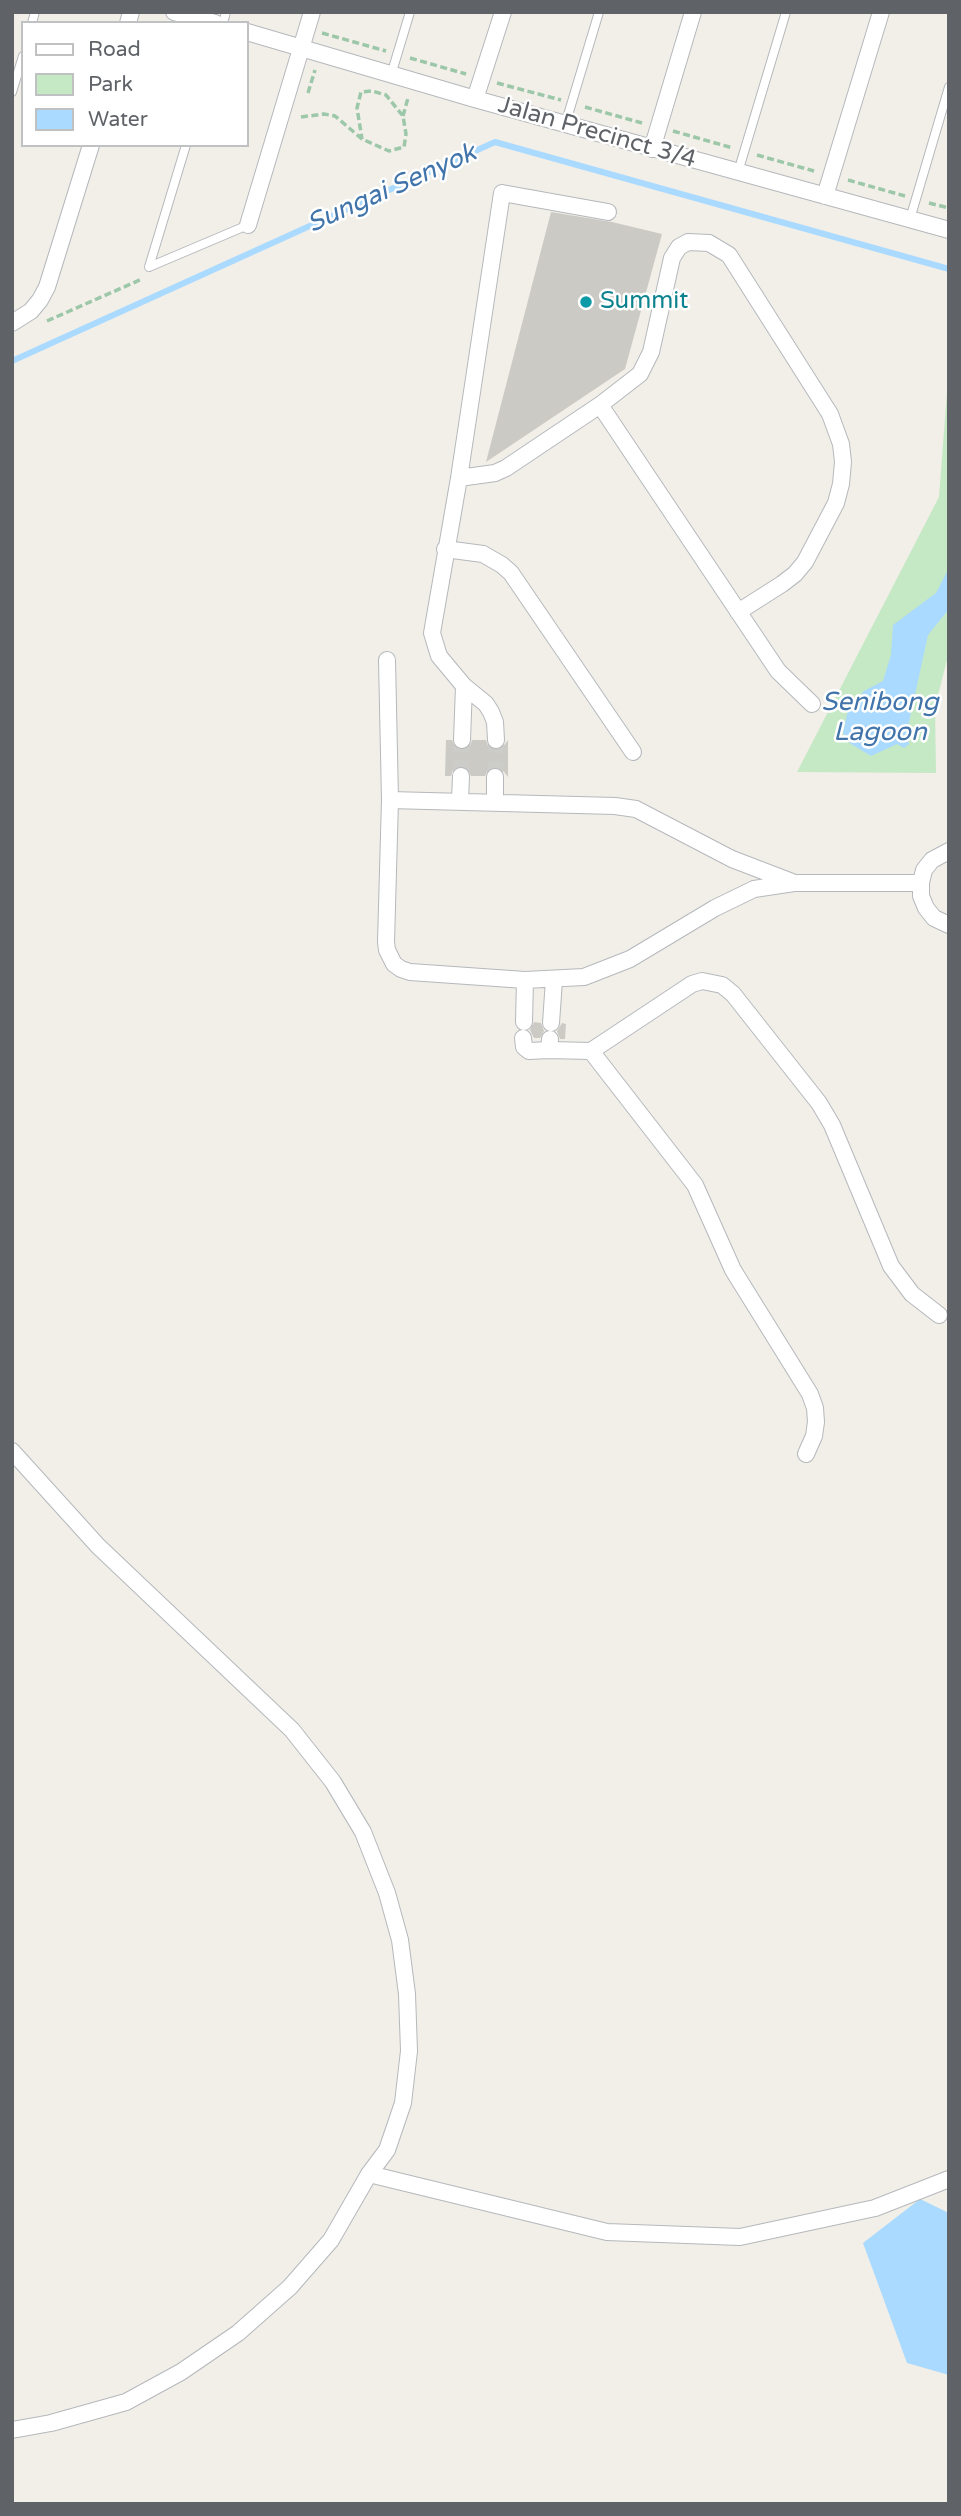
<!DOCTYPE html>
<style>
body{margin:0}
#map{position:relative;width:961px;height:2516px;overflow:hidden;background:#f1efe8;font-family:"Varela Round",sans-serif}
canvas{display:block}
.frame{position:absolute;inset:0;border:14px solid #5f6368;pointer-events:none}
.legend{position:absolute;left:21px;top:21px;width:228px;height:126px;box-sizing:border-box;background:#fff;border:2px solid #bfc1c3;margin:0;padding:9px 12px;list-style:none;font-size:21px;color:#5f6368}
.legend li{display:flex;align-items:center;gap:14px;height:35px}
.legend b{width:35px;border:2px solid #bfc1c3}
</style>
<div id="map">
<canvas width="961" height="2516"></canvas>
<div class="frame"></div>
<ul class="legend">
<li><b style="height:9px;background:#fff"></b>Road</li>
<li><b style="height:19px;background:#c5e8c5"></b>Park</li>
<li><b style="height:19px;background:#aadaff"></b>Water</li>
</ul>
</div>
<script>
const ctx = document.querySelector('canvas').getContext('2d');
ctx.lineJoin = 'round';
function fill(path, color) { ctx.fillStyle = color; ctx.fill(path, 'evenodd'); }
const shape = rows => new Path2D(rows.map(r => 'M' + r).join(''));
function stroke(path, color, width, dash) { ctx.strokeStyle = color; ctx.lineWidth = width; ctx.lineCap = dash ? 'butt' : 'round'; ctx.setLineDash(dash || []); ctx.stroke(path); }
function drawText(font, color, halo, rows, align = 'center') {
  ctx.font = font + ' "Varela Round",sans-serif'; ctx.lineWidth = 5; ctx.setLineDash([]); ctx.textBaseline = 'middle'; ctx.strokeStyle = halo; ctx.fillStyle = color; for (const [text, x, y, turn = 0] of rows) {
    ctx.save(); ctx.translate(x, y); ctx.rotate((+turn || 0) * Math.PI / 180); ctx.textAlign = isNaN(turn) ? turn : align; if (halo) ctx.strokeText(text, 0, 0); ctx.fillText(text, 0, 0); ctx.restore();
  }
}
const green = shape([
 [949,365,949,652,935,707,936,773,797,772,939,497]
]);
const water = shape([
 [949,525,949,609,928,635,907,731,909,744,904,748,897,744,871,756,851,744,843,733,848,710,864,691,883,681,891,655,893,625,936,593,949,568],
 [920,2199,949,2213,949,2375,907,2363,863,2243]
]);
const stream = shape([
 [12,361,495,142,949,269]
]);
const building = shape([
 [551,212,612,222,662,234,625,369,486,462],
 [446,740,452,740,456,748,462,750,470,746,472,740,486,740,488,746,496,750,502,748,508,740,508,777,501,768,496,767,489,768,485,776,471,776,467,768,461,766,453,770,451,776,445,776],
 [534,1022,541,1023,544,1031,540,1038,534,1038,530,1030],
 [562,1023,566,1024,565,1039,560,1039,557,1031]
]);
const minorTunnel = shape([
 [461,776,462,740],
 [495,777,496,740]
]);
const path = shape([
 [322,33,386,51],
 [410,58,466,74],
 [497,83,561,100],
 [308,93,315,70],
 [585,107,642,123],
 [403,116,408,98],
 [301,117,324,114,335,116,362,139,389,151,404,147,406,134,403,116,386,95,372,91,361,92,357,108,362,139],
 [673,131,733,148],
 [757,155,814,171],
 [848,180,905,196],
 [929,203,949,208],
 [47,321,142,279]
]);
const service = shape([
 [32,23,35,12],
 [223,23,226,12],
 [391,75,410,12],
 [12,92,23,56],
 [565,125,599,12],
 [738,172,786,12],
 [910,219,949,87],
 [149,267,186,145],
 [149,267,248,225]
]);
const minor = shape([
 [174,12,215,23],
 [128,23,131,12],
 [247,32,475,99,949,230],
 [475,99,503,12],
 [652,149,693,12],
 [825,196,881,12],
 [248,225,312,12],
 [12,323,31,311,40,300,47,287,91,145],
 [600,405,778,671,812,704],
 [459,478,495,473,506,468,600,405,640,374,651,352,672,258,679,247,688,242,709,243,729,255,830,414,841,444,843,462,841,484,836,503,805,562,795,574,782,584,738,612],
 [445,549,483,554,502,565,511,573,633,752],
 [387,660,390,800,386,942,387,950,394,964,401,969,410,972,525,980,584,977,630,959,715,908,754,889,794,883,921,883],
 [462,740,464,686],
 [496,740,495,722,491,712,486,704,464,686,439,656,432,633,459,478,502,193,608,212],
 [390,800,615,806,636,809,732,859,792,882],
 [460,801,461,776],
 [495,802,495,777],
 [949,851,932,860,924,870,921,883,921,896,926,908,934,918,949,925],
 [524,1022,525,980],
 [551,1023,554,980],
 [523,1038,524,1047,529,1051,549,1050,550,1039],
 [549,1050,591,1051,692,984,702,981,722,985,733,994,819,1103,832,1125,891,1266,912,1294,939,1315],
 [591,1051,695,1185,733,1270,810,1394,815,1408,816,1422,814,1436,806,1454],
 [12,1451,98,1546,292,1730,333,1782,363,1832,387,1893,400,1940,407,1994,409,2051,403,2103,387,2150,369,2174,331,2240,290,2287,238,2333,181,2372,126,2402,51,2423,12,2430],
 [369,2174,607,2232,740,2237,875,2208,949,2179]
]);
const markers = [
 [586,302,7,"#0f9aa8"]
];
const streetNames = [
 ["Jalan Precinct 3/4",597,133,16]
];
const cultureNames = [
 ["Summit",600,302]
];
const waterNames = [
 ["Sungai Senyok",392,189,-24],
 ["Senibong",880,703],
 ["Lagoon",880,733]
];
fill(green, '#c5e8c5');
fill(water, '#aadaff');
stroke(stream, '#aadaff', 6);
fill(building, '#cccac5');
stroke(minorTunnel, '#ccccc8', 16, [16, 8]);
stroke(service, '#b5b8bc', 10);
stroke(minor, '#b5b8bc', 18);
stroke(path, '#9cc7a9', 3.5, [7, 3.5]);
stroke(service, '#fff', 8);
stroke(minor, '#fff', 16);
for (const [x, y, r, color] of markers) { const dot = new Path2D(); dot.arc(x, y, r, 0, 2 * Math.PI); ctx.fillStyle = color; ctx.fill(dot); stroke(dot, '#fff', 2.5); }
drawText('24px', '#5f6368', '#fff', streetNames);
drawText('24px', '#0d838f', '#fff', cultureNames, 'left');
drawText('italic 26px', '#4174aa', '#fff', waterNames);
</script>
